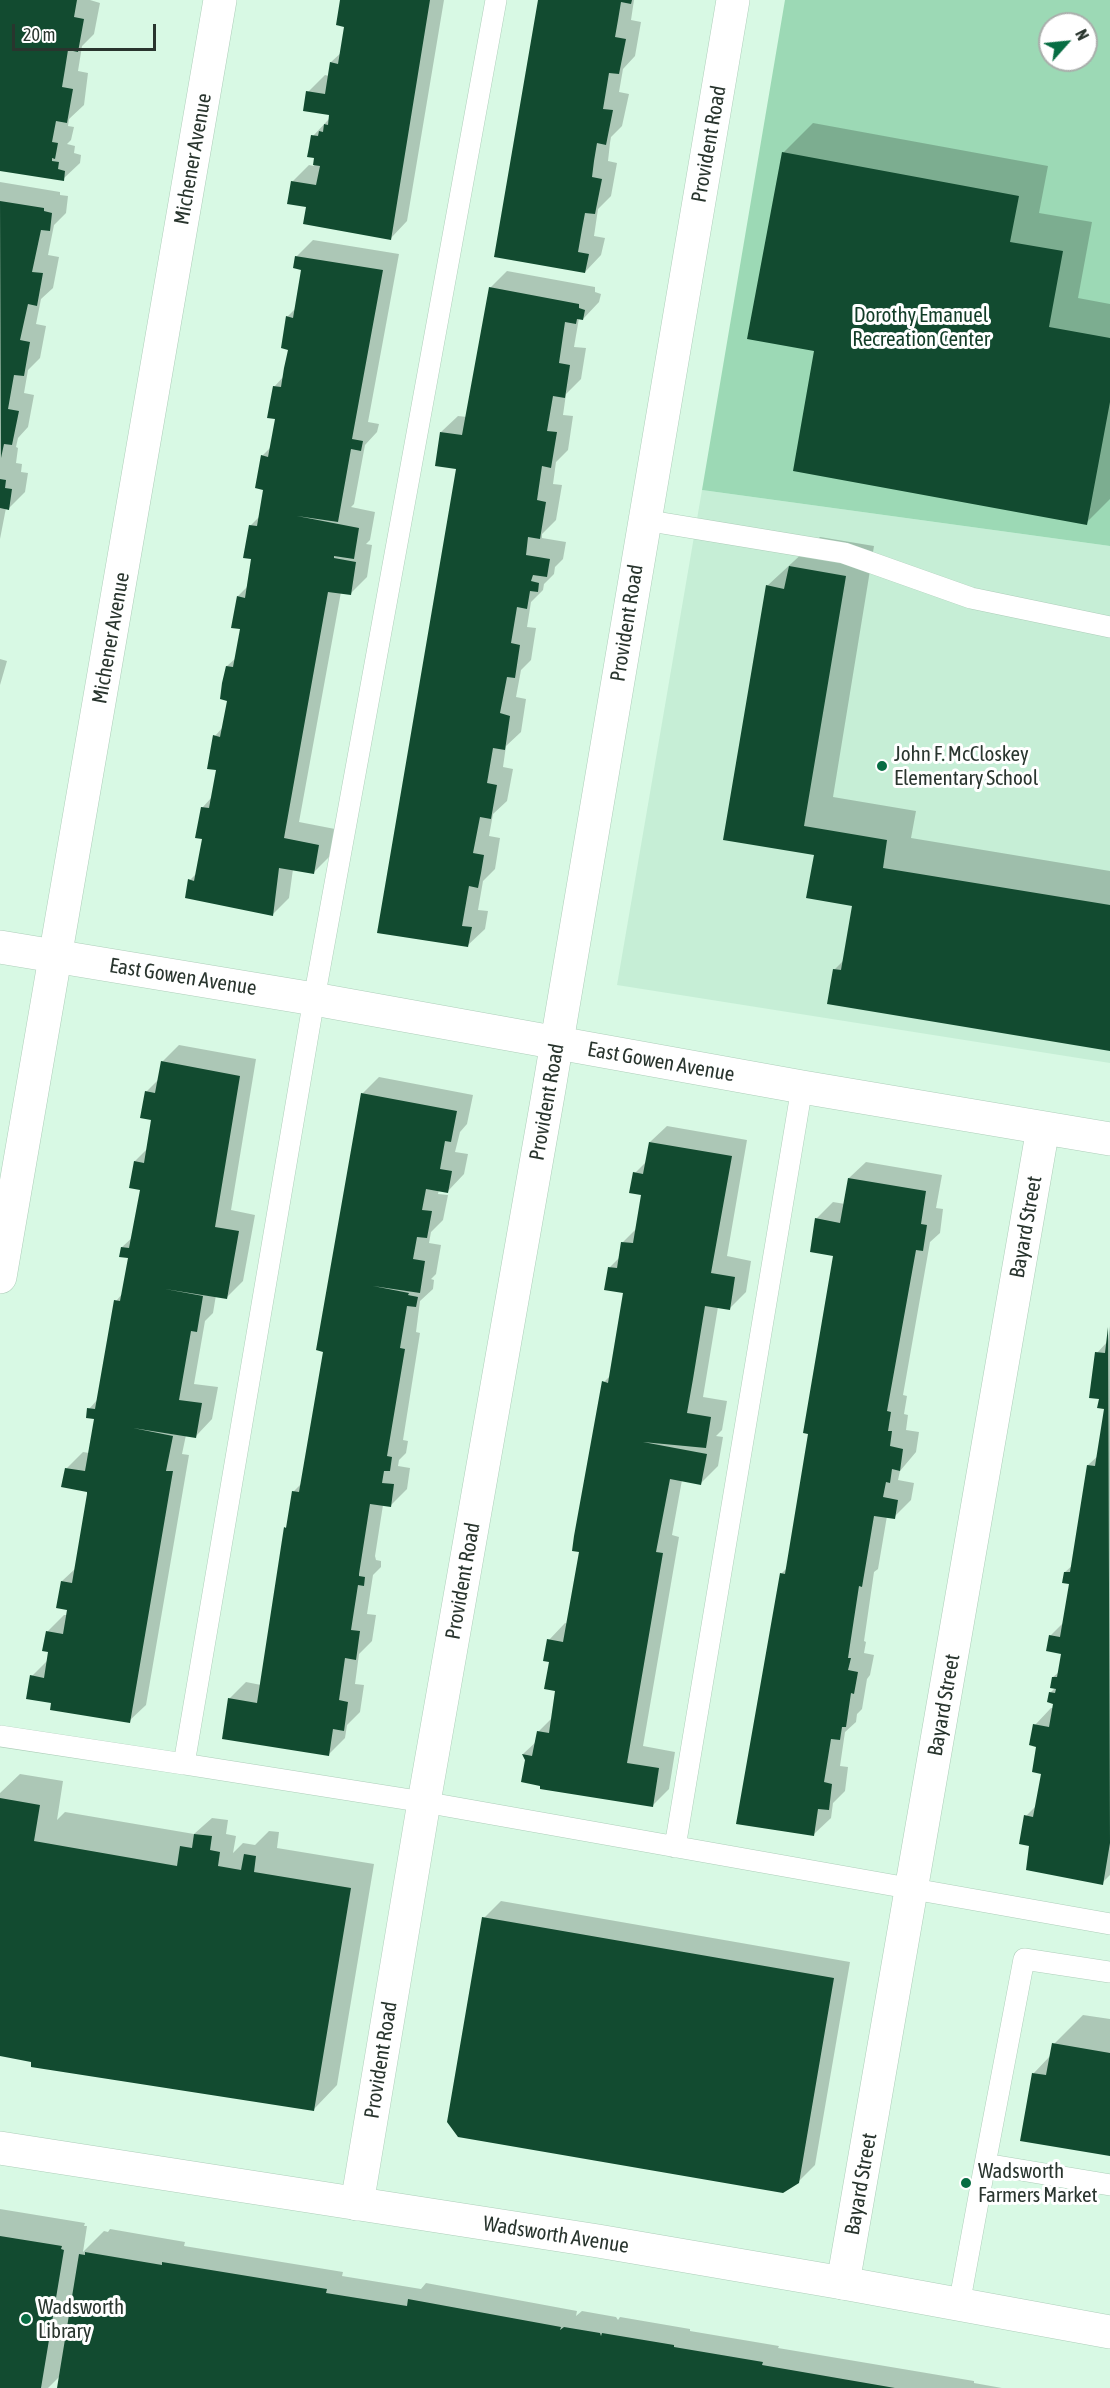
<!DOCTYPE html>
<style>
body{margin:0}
#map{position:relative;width:1110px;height:2388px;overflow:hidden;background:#d8f9e4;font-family:"Asap Condensed",sans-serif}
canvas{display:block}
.north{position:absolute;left:1038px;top:12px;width:60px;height:60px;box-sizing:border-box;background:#fff;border:2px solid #a9aeab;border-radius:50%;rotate:63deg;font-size:16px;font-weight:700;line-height:24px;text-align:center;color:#29352e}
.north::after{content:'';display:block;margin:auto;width:21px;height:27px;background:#076d43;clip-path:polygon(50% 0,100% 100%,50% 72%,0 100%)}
.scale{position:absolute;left:12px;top:24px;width:144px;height:27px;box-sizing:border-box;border:3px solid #29352e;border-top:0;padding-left:8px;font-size:18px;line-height:21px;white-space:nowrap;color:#29352e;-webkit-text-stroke:4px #fff;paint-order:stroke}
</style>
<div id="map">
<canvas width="1110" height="2388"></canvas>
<div class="north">N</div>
<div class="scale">20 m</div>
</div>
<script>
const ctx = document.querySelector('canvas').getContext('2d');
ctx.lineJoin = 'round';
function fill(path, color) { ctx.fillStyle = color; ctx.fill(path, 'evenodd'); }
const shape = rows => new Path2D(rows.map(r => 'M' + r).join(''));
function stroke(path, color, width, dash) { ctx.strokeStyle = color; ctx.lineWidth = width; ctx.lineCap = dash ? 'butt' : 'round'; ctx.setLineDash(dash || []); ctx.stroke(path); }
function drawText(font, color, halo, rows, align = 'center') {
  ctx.font = font + ' "Asap Condensed",sans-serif'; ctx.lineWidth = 6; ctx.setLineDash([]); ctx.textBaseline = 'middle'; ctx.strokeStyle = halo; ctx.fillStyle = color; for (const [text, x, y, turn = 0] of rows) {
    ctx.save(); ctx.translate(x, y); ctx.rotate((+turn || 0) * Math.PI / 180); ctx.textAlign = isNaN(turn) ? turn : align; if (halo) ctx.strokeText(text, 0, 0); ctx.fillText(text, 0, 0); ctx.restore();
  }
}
const built = shape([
 [702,490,1110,546,1110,1063,617,985]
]);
const green = shape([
 [785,0,1110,0,1110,546,702,490],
 [1050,24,1086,24,1086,60,1050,60]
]);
const shadow = shape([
 [0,0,90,0,100,3,94,34,82,46,78,71,88,73,84,105,69,119,68,126,74,127,71,140,67,144,75,146,74,153,81,155,80,163,63,179,0,170],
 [342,0,444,0,407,221,391,238,307,205,292,182,309,165,314,166,316,157,313,136,329,119,331,114,308,92,325,75,329,76,331,62,342,52,346,26],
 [539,0,634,0,631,20,641,22,635,56,623,69,619,92,629,94,622,126,611,137,610,143,608,161,617,163,611,196,598,209,594,236,605,238,601,255,585,272,495,256],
 [813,123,1048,166,1039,213,1092,222,1078,298,1110,304,1110,499,1086,523,816,350,783,153],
 [0,182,60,192,60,195,68,196,66,213,54,225,48,255,59,257,53,288,41,299,36,324,46,326,40,358,28,370,24,393,34,395,28,427,18,438,16,447,18,448,16,463,22,464,21,472,28,473,25,492,9,508,6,508,0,539],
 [313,240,399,254,368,422,379,424,377,432,365,445,354,504,351,507,375,512,370,540,366,544,372,545,367,577,350,594,341,592,299,822,335,829,330,856,313,873,293,869,289,898,272,915,190,880,198,872,204,838,202,808,212,797,218,769,215,736,223,727,229,700,227,666,236,658,241,628,238,596,248,586,253,558,250,526,260,516,265,489,262,456,272,446,277,418,274,387,284,376,289,349,287,317,297,307,302,269,296,257],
 [507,271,595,287,595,292,601,294,599,302,583,319,579,318,574,347,586,348,581,379,566,394,563,415,573,416,568,450,556,462,553,484,562,485,556,520,542,534,542,538,566,542,563,559,555,567,554,574,544,584,543,590,531,602,527,627,536,628,531,660,521,670,516,697,526,699,521,732,506,746,503,767,513,769,507,801,493,814,489,836,500,838,495,869,483,881,478,910,488,911,485,929,468,945,379,932,458,467,441,432,458,416,467,417,490,288],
 [820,537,874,546,833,797,916,811,911,838,1110,871,1110,1049,834,970,845,959,854,905,815,853,725,839,767,586],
 [0,659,7,661,0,685],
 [179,1045,256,1059,231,1210,255,1215,243,1281,227,1297,216,1295,213,1313,205,1321,194,1384,218,1387,212,1419,196,1436,186,1435,182,1454,189,1455,146,1705,129,1721,53,1702,32,1676,49,1659,48,1631,64,1615,67,1615,68,1609,62,1581,76,1568,89,1494,66,1469,83,1452,89,1453,95,1418,89,1409,98,1399,116,1301,123,1293,130,1257,122,1247,133,1237,141,1189,135,1161,148,1148,153,1118,146,1092,159,1079,162,1062],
 [379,1077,473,1095,467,1124,460,1132,455,1152,468,1154,464,1174,448,1191,439,1189,438,1194,448,1195,443,1220,431,1232,429,1243,441,1245,436,1274,431,1279,434,1280,433,1289,420,1301,416,1332,420,1333,403,1440,408,1441,406,1453,399,1460,398,1466,410,1468,407,1489,390,1506,383,1505,375,1556,376,1560,381,1561,381,1567,373,1575,367,1614,376,1615,372,1641,359,1654,355,1684,364,1685,360,1712,347,1725,345,1738,328,1755,229,1699,246,1682,261,1685,285,1528,288,1526,293,1492,302,1483,325,1351,362,1094],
 [667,1126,747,1140,727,1256,751,1261,746,1292,729,1309,718,1307,703,1397,727,1401,722,1430,716,1436,723,1437,718,1466,701,1483,682,1480,672,1535,679,1537,643,1746,675,1752,669,1789,653,1805,526,1760,523,1754,537,1741,538,1732,553,1717,557,1690,549,1640,565,1623,568,1624,580,1551,604,1382,610,1376,625,1292,610,1267,620,1257,623,1242,637,1228,643,1194,635,1173,647,1161,650,1142],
 [866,1162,942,1175,936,1208,943,1209,940,1233,930,1242,903,1395,907,1396,904,1414,908,1415,906,1430,919,1432,916,1452,900,1471,898,1480,914,1483,911,1500,894,1517,887,1516,878,1569,874,1572,864,1641,866,1642,864,1653,874,1655,870,1675,867,1679,862,1709,857,1714,856,1722,845,1732,840,1766,848,1767,845,1791,833,1803,831,1818,814,1834,781,1574,788,1567,810,1433,835,1254,816,1219,833,1202,845,1204,849,1178],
 [1110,1326,1110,1875,1102,1883,1031,1845,1026,1816,1037,1805,1043,1773,1035,1725,1051,1708,1054,1708,1050,1693,1056,1687,1053,1677,1059,1672,1062,1652,1050,1636,1064,1622,1071,1582,1065,1572,1073,1565,1088,1465,1099,1455,1106,1408,1101,1398,1097,1353,1108,1341],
 [20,1774,63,1781,57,1820,65,1812,194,1834,212,1818,228,1820,226,1834,236,1836,233,1853,243,1843,255,1845,269,1831,279,1832,277,1848,374,1864,337,2085,314,2109,0,2054,0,1793],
 [501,1901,850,1962,815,2165,798,2182,484,1918],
 [1083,2015,1110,2019,1110,2155,1033,2074,1051,2055,1054,2044],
 [0,2209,85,2223,84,2226,87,2226,83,2252,104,2231,108,2232,110,2229,185,2242,184,2246,343,2272,342,2276,421,2289,426,2283,577,2311,576,2316,582,2311,616,2317,618,2320,620,2317,690,2329,690,2331,779,2346,778,2348,974,2381,974,2383,1002,2388,58,2388,60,2376,48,2388,0,2388]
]);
const building = shape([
 [0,0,77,0,74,17,84,19,78,52,68,50,65,69,62,87,73,89,67,123,56,121,52,142,58,143,55,159,52,158,52,161,59,162,58,169,65,171,64,181,0,171],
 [340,0,430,0,391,240,303,224,306,207,287,204,291,181,316,185,320,166,313,165,314,158,307,157,309,147,311,135,318,136,319,131,323,132,324,124,328,125,329,115,303,111,306,91,325,94,330,62,338,64,344,27,336,25],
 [538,0,632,0,631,4,621,2,618,20,615,37,626,39,619,74,609,73,603,109,613,110,606,145,597,143,594,161,592,177,602,179,595,214,585,213,582,229,578,252,589,254,585,273,494,257],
 [782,152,1019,196,1010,242,1063,251,1049,327,1110,338,1110,402,1087,525,793,471,814,351,747,339],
 [0,201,44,208,44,211,52,213,50,231,41,230,32,272,43,273,37,306,28,304,20,340,30,342,24,376,14,375,8,409,19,411,12,445,4,444,1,458],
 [295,256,383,270,352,439,363,441,361,451,351,449,338,522,297,516,359,528,354,559,334,556,334,558,356,562,351,595,328,592,284,838,319,845,314,874,279,868,273,916,185,898,188,879,194,881,202,839,195,838,201,807,209,808,216,770,207,769,213,735,220,737,227,701,220,699,222,683,226,666,233,667,240,629,231,628,237,596,245,598,251,559,243,558,249,525,257,526,263,490,255,488,261,455,268,457,275,419,267,418,273,386,281,387,284,368,288,350,281,348,286,316,293,318,301,270,293,268],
 [489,287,579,304,579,308,585,310,583,320,577,319,576,324,565,322,559,363,570,365,565,398,553,396,547,431,557,432,551,468,542,466,537,500,546,502,540,539,528,537,526,555,550,559,547,577,533,575,531,581,539,583,538,592,530,591,527,609,517,607,511,643,520,645,515,678,507,677,500,713,510,716,505,750,493,748,487,783,497,785,491,819,480,817,473,853,484,855,481,873,478,888,469,886,462,926,472,927,468,947,377,933,456,469,435,466,440,432,462,435],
 [0,479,6,480,5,488,12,489,9,510,0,508],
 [789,566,846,576,804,826,887,840,883,868,1110,905,1110,1051,827,1004,833,969,841,970,852,906,806,898,814,855,723,840,766,585,784,589],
 [161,1061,240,1076,215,1227,239,1231,227,1299,165,1289,203,1296,197,1332,191,1331,179,1400,202,1403,196,1438,133,1428,173,1436,166,1471,173,1471,130,1723,50,1710,51,1703,26,1699,30,1675,44,1678,48,1652,42,1651,46,1631,63,1634,67,1610,56,1608,61,1581,72,1583,87,1494,87,1492,61,1487,65,1468,85,1471,94,1419,86,1418,87,1408,95,1409,114,1300,120,1301,128,1258,119,1257,121,1247,129,1248,140,1190,129,1188,134,1161,144,1163,151,1120,140,1118,145,1091,155,1093],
 [361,1093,457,1111,451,1142,445,1141,440,1169,452,1171,448,1193,426,1189,422,1210,432,1211,427,1238,417,1237,413,1259,425,1261,420,1293,373,1286,409,1293,408,1295,418,1297,416,1307,407,1306,400,1348,405,1349,387,1456,392,1457,390,1471,384,1471,382,1483,394,1484,391,1507,370,1504,359,1574,359,1576,365,1577,364,1586,358,1585,351,1630,360,1631,356,1660,345,1658,339,1700,348,1702,344,1731,333,1729,329,1756,222,1739,228,1698,257,1703,284,1527,286,1528,292,1491,299,1492,323,1352,316,1350],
 [649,1142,732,1156,711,1273,735,1277,730,1310,705,1306,693,1379,687,1413,711,1417,706,1448,643,1442,707,1454,701,1485,670,1479,656,1552,663,1553,627,1763,659,1768,653,1807,540,1789,540,1786,521,1782,525,1760,522,1754,532,1756,537,1731,549,1733,555,1691,544,1689,549,1662,543,1661,547,1639,563,1642,579,1552,572,1551,574,1536,602,1381,608,1383,623,1293,604,1290,608,1267,617,1268,621,1242,633,1243,641,1195,629,1193,633,1172,643,1174],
 [848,1178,926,1191,921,1224,927,1225,923,1251,916,1250,887,1411,891,1412,888,1431,892,1431,890,1446,903,1449,900,1471,892,1469,890,1483,886,1482,883,1497,898,1500,895,1519,874,1516,862,1587,859,1586,848,1658,851,1658,848,1670,858,1672,854,1694,851,1693,846,1727,842,1727,840,1740,831,1739,824,1782,832,1784,829,1810,818,1809,814,1836,736,1824,780,1573,785,1574,808,1434,803,1433,833,1256,810,1252,815,1218,840,1223],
 [1108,1327,1110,1843,1103,1885,1026,1870,1029,1846,1019,1844,1024,1815,1033,1817,1041,1774,1032,1772,1036,1747,1029,1745,1033,1724,1049,1727,1053,1704,1047,1702,1049,1692,1055,1693,1056,1689,1050,1688,1052,1677,1057,1677,1061,1654,1046,1651,1049,1635,1060,1637,1069,1584,1062,1583,1064,1572,1070,1572,1087,1465,1095,1466,1104,1409,1097,1408,1099,1399,1089,1398,1095,1352,1105,1353],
 [0,1798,40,1805,34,1841,177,1866,180,1846,192,1848,194,1834,212,1836,210,1850,220,1852,218,1866,241,1870,244,1854,256,1856,254,1872,351,1888,314,2111,31,2067,31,2062,0,2056],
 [482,1917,834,1978,799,2183,783,2193,458,2137,447,2122],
 [1052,2043,1110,2053,1110,2156,1020,2141,1032,2073,1046,2075],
 [0,2236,62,2246,61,2249,64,2250,41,2388,0,2388],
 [85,2252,162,2265,162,2262,327,2289,326,2293,407,2306,408,2299,561,2327,560,2330,564,2327,600,2333,601,2336,602,2333,674,2345,674,2347,763,2362,762,2365,895,2388,57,2388,79,2254,85,2255]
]);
const lane = shape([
 [496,0,314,999,184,1764,424,1802,1110,1924],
 [644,520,844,553,971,598,1110,627],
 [0,1736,184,1764],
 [675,1847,802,1087],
 [985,2164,1024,1959,1110,1972],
 [959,2305,985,2164,1110,2185]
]);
const street = shape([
 [0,947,314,999,802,1087,1110,1139],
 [357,2204,424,1802,548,1095,733,0],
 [843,2283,1043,1128]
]);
const secondary = shape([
 [0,1277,220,0],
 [0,2148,598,2241,843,2283,1110,2332]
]);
const markers = [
 [882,766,6,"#076d43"],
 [966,2183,6,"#076d43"],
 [26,2319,6,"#076d43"]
];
const streetNames = [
 ["Provident Road",709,144,-80],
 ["Michener Avenue",193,159,-80],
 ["Provident Road",627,623,-81],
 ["Michener Avenue",111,638,-80],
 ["East Gowen Avenue",183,977,9],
 ["East Gowen Avenue",661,1062,10],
 ["Provident Road",547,1102,-80],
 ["Bayard Street",1026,1227,-80],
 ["Provident Road",463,1581,-80],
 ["Bayard Street",944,1705,-80],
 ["Provident Road",381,2060,-81],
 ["Bayard Street",861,2184,-80],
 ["Wadsworth Avenue",556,2235,9]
];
const parkNames = [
 ["Dorothy Emanuel",921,315],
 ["Recreation Center",921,339]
];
const poiNames = [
 ["John F. McCloskey",894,754],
 ["Elementary School",894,778],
 ["Wadsworth",978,2171],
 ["Farmers Market",978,2195],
 ["Wadsworth",38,2307],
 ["Library",38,2331]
];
fill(built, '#c6eed6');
fill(green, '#9cd9b5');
fill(shadow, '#0003');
fill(building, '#124b30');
stroke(lane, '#aeceba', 22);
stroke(street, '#aeceba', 34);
stroke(secondary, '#aeceba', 34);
stroke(lane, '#fff', 21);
stroke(street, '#fff', 33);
stroke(secondary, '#fff', 33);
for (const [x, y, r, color] of markers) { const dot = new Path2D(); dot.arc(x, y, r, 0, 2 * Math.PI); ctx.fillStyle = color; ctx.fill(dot); stroke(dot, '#fff', 2); }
drawText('21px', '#29352e', '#fff', streetNames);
drawText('21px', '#113d27', '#fff', parkNames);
drawText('21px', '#29352e', '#fff', poiNames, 'left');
</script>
